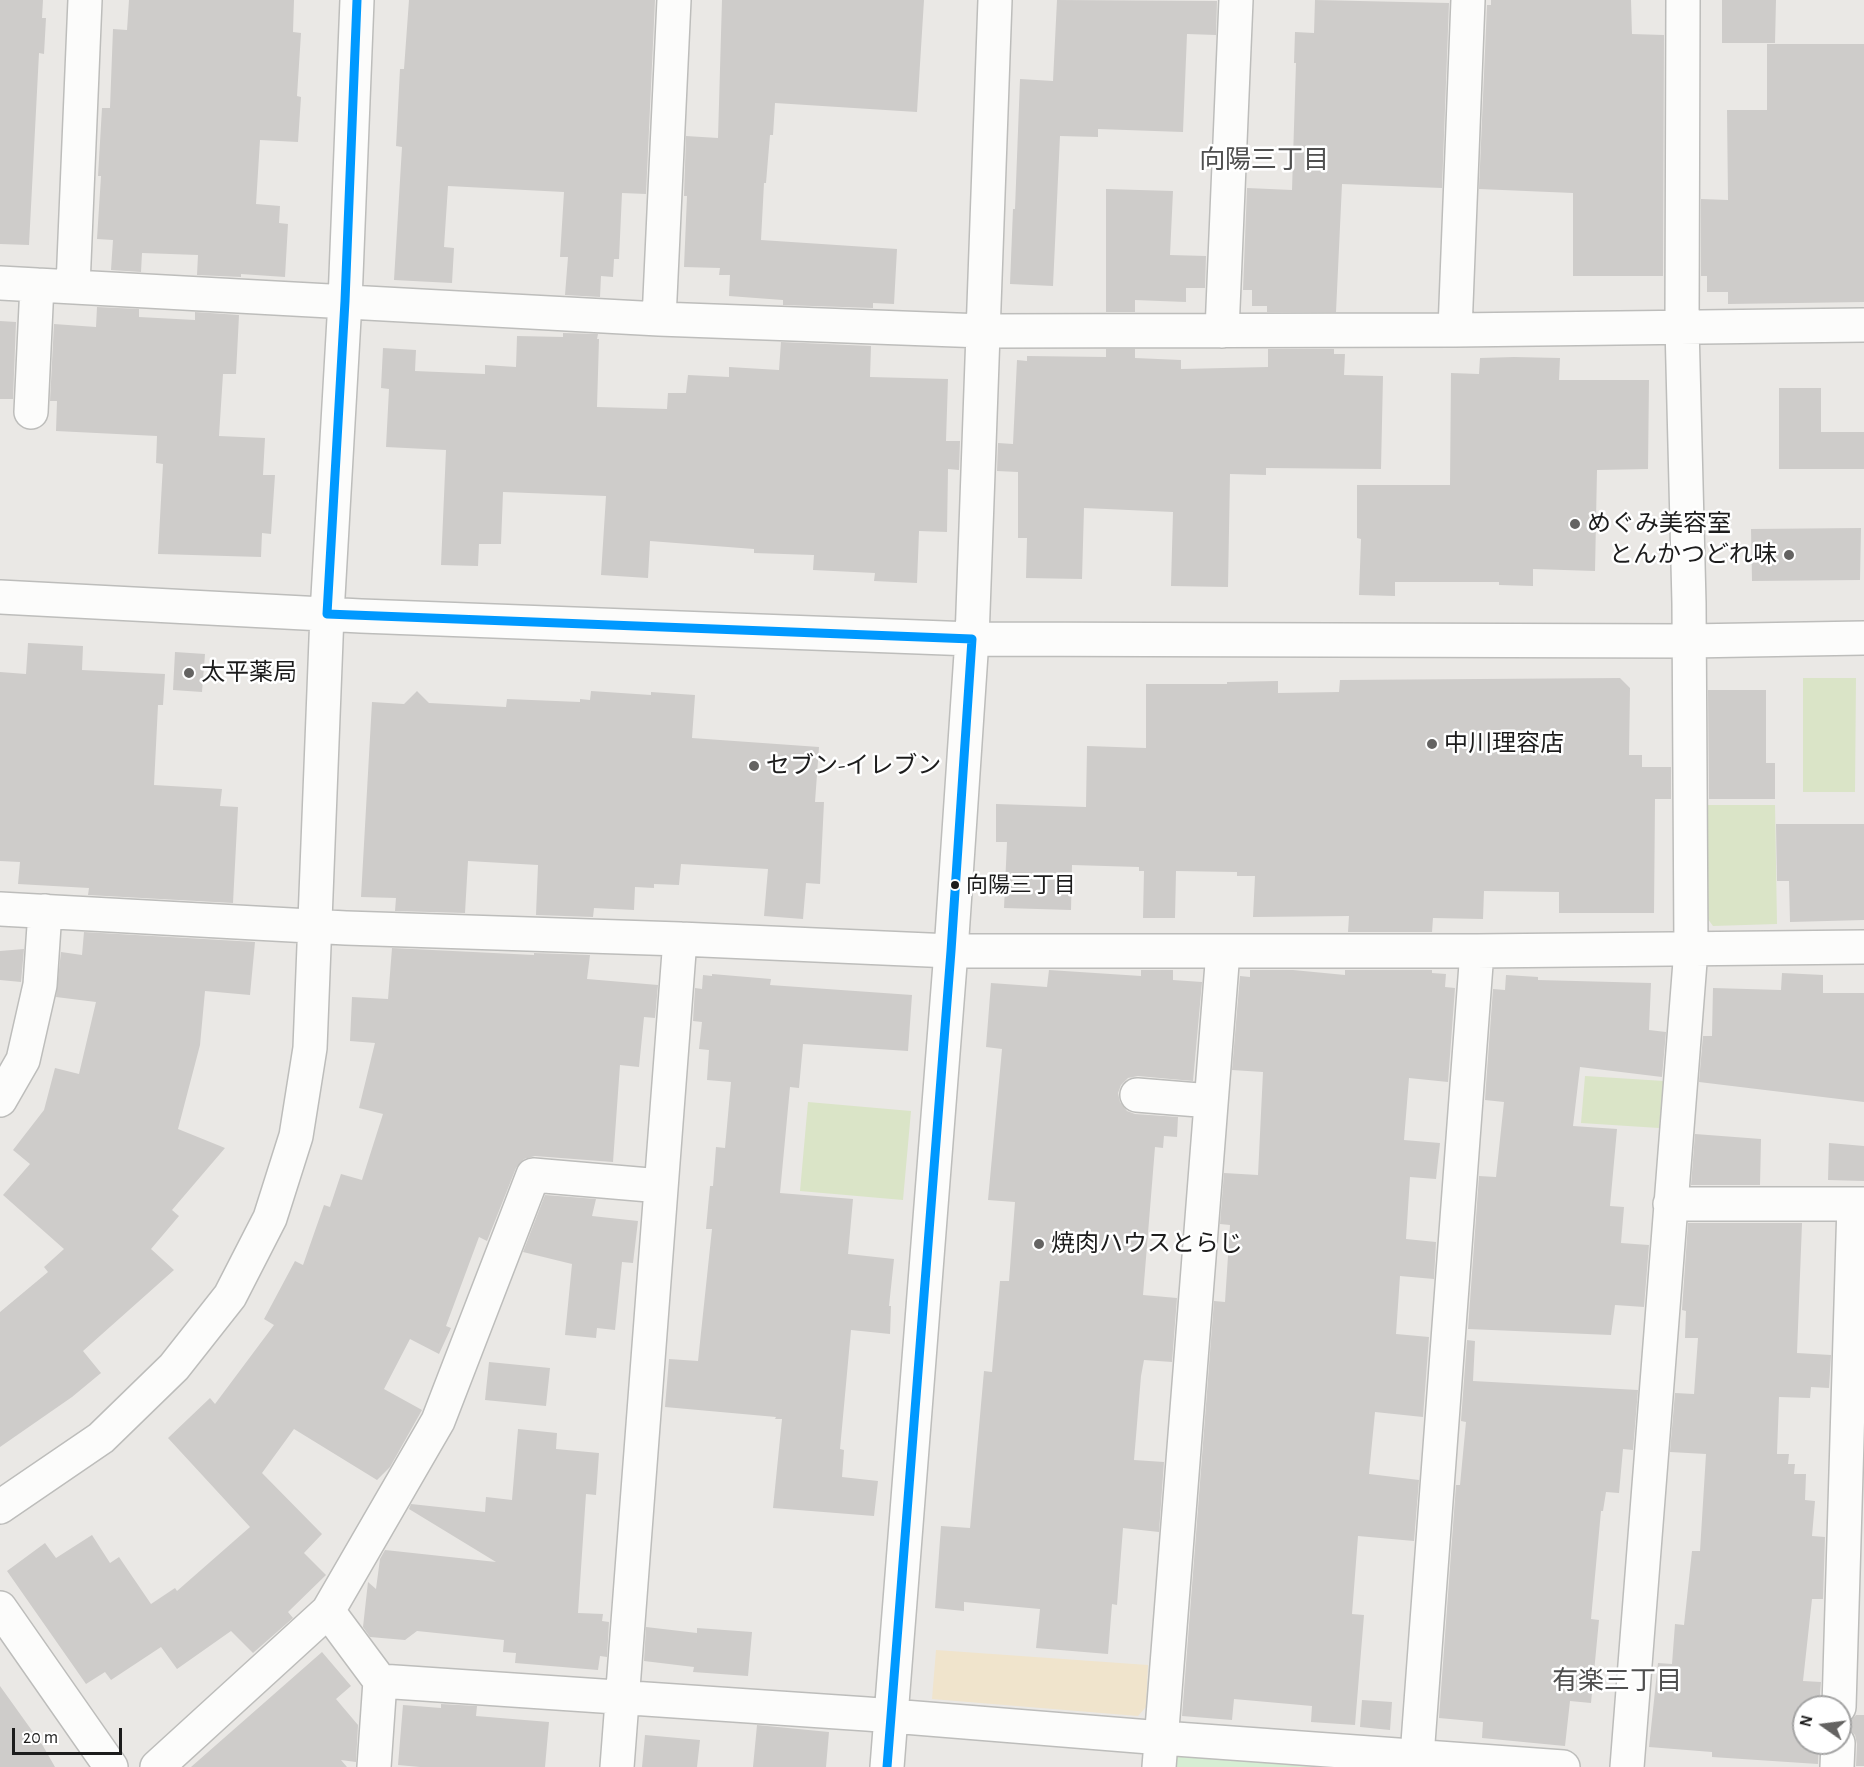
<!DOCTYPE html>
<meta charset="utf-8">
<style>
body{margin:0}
#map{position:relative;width:1864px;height:1767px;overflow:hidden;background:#eae8e5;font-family:"Alegreya Sans",sans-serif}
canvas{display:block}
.north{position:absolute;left:1792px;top:1695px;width:60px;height:60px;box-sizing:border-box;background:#fff;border:2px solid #a4a4a4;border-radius:50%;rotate:284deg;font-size:16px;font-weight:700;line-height:24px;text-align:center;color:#1c1c1c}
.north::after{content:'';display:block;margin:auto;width:21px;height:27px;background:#646362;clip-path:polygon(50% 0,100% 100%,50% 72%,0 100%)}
.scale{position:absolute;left:12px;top:1728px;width:110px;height:27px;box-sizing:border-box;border:3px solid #1c1c1c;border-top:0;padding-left:8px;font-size:18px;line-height:21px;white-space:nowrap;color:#1c1c1c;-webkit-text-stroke:4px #fff;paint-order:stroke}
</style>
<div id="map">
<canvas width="1864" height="1767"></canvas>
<div class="north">N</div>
<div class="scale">20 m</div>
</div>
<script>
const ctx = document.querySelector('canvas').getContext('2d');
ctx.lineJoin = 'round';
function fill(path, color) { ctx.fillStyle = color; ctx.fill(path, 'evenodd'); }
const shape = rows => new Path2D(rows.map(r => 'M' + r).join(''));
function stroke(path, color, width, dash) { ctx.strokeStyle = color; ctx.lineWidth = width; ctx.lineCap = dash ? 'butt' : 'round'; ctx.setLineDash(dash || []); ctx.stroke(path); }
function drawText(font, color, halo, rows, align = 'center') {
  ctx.font = font + ' "Alegreya Sans","Noto Sans JP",sans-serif'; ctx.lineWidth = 5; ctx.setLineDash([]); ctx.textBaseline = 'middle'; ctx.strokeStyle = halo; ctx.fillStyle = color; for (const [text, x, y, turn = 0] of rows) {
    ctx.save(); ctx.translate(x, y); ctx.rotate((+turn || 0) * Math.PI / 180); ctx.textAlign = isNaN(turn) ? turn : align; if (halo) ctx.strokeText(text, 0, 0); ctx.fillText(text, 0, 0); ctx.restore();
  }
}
const grass = shape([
 [1803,678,1856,678,1855,792,1803,792],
 [1705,805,1775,805,1777,924,1713,926,1705,915],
 [1585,1076,1664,1081,1659,1128,1581,1123],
 [808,1102,911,1111,903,1200,800,1191]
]);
const sand = shape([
 [936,1650,1148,1665,1146,1707,1138,1716,932,1699]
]);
const park = shape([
 [1162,1738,1563,1767,1160,1767]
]);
const building = shape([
 [0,0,43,0,42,18,46,18,44,54,39,53,29,245,0,244],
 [129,0,294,0,293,32,301,33,297,96,301,97,298,142,260,140,256,204,280,206,279,223,288,224,285,277,241,274,241,277,197,275,198,255,142,253,141,272,111,270,113,240,97,239,101,176,98,176,102,108,110,108,113,29,127,30],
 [409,0,655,0,646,194,622,193,619,259,614,259,613,277,601,276,600,297,565,295,568,257,560,257,564,192,448,186,444,247,454,248,452,283,394,280,402,147,396,146,400,69,404,69],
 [722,0,924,0,917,112,775,103,773,135,770,135,766,183,764,183,761,240,897,249,894,304,873,303,873,308,783,305,783,300,729,296,730,275,719,275,720,268,684,267,687,196,684,196,686,136,718,138],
 [1057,0,1217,1,1216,35,1187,34,1183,132,1098,129,1098,137,1060,136,1053,286,1010,284,1013,209,1015,209,1020,79,1053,81],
 [1315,0,1449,3,1442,188,1342,184,1336,312,1267,312,1267,306,1252,306,1252,290,1243,290,1247,188,1292,190,1296,63,1294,63,1295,32,1314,33],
 [1491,0,1631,0,1632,34,1664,35,1663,276,1573,276,1573,193,1479,189,1487,5,1491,5],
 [1722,0,1776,0,1775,43,1722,43],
 [1767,44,1864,44,1864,302,1728,304,1728,292,1707,292,1707,276,1701,276,1701,199,1728,200,1727,110,1767,110],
 [1106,189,1173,191,1170,255,1206,256,1205,288,1186,288,1186,302,1135,300,1135,312,1106,312],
 [97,307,139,309,139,317,195,320,195,312,239,315,236,374,223,374,219,436,265,438,263,475,275,475,271,534,262,533,261,557,158,554,163,464,156,463,157,436,56,431,57,401,50,401,54,324,96,327],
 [0,321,16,322,13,399,0,399],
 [563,333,598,334,597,339,599,339,597,407,667,409,668,393,686,393,688,375,729,377,729,367,779,370,781,342,871,346,870,377,948,379,946,441,960,441,959,470,948,469,947,532,919,531,917,583,874,581,875,573,813,570,814,555,754,553,754,549,650,541,648,578,601,575,606,496,503,492,501,544,479,544,478,566,441,565,446,450,386,447,389,389,381,388,383,348,416,350,415,371,485,374,485,365,516,367,517,336,563,337],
 [1106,349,1135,349,1135,358,1181,360,1181,369,1268,367,1268,349,1334,349,1334,354,1345,354,1344,375,1383,376,1381,469,1266,468,1266,475,1230,474,1228,587,1171,586,1173,512,1084,508,1082,579,1026,578,1027,538,1018,538,1018,472,997,471,998,443,1013,444,1017,360,1027,361,1027,356,1106,357],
 [1514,357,1560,358,1559,380,1649,380,1648,469,1597,470,1595,571,1533,569,1533,586,1499,585,1499,582,1395,582,1395,596,1359,595,1361,539,1357,538,1357,485,1450,485,1451,373,1479,374,1480,358],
 [1779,388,1821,388,1821,432,1864,432,1864,469,1779,469],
 [1861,528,1860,580,1752,581,1751,529],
 [28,643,83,646,82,670,165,674,163,705,158,705,154,785,222,789,220,806,238,807,233,903,88,895,89,888,18,884,20,862,0,861,0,672,26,674],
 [175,652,205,654,202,692,173,690],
 [1620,678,1630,688,1629,755,1642,755,1642,767,1671,767,1671,799,1655,799,1654,913,1559,913,1559,892,1484,891,1483,919,1433,918,1432,932,1348,932,1349,916,1253,917,1255,876,1237,876,1237,872,1176,871,1175,918,1143,918,1144,871,1139,871,1139,867,1072,865,1071,910,1004,908,1007,842,996,842,996,804,1086,807,1087,746,1146,748,1146,684,1227,684,1227,682,1278,681,1278,693,1339,692,1340,680],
 [1708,690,1766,690,1766,763,1775,763,1775,799,1709,799],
 [417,691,429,703,506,707,507,699,580,702,580,699,590,700,591,691,651,695,651,692,695,695,692,738,819,747,815,802,824,802,820,884,806,883,803,919,764,916,768,869,681,864,679,885,654,884,654,888,635,887,634,910,594,908,593,917,536,915,538,865,468,861,465,913,395,911,396,898,361,897,372,702,404,704],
 [1776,824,1864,824,1864,920,1790,922,1789,881,1777,881],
 [84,932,255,942,250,995,205,991,200,1045,178,1129,225,1148,172,1210,179,1216,151,1249,174,1270,83,1351,101,1373,72,1397,0,1447,0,1312,48,1272,44,1267,64,1249,3,1195,30,1164,13,1150,44,1110,55,1068,79,1074,96,1002,56,997,61,952,82,955],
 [392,948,534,955,534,953,590,955,587,979,658,985,655,1018,644,1017,639,1067,620,1065,613,1162,535,1156,524,1159,516,1168,487,1241,479,1237,446,1326,451,1328,439,1354,410,1339,384,1389,422,1410,390,1467,377,1480,294,1429,262,1473,322,1534,304,1553,326,1575,288,1612,293,1618,253,1653,231,1631,177,1669,161,1647,111,1680,105,1672,86,1684,7,1571,45,1543,56,1558,92,1535,110,1563,119,1557,151,1604,175,1588,177,1591,250,1527,168,1438,210,1398,215,1404,274,1325,264,1319,295,1261,303,1265,324,1205,330,1207,341,1174,362,1180,383,1114,359,1108,375,1043,350,1041,352,997,388,999],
 [24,949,21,982,0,980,0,951],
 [1049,970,1141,976,1141,970,1173,970,1173,980,1202,982,1193,1081,1138,1076,1128,1078,1121,1085,1118,1093,1120,1102,1127,1111,1135,1114,1178,1117,1177,1137,1164,1136,1163,1148,1155,1147,1143,1295,1177,1298,1172,1362,1144,1360,1141,1376,1134,1460,1164,1462,1159,1532,1123,1528,1117,1605,1112,1604,1108,1654,1036,1648,1040,1609,964,1602,964,1611,935,1608,941,1526,970,1528,984,1371,992,1372,1000,1281,1009,1281,1015,1202,988,1200,1002,1049,986,1047,991,983,1047,987],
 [1250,970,1293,970,1345,975,1345,970,1432,970,1432,973,1446,974,1445,987,1455,988,1448,1082,1409,1078,1404,1140,1440,1143,1436,1179,1410,1177,1406,1239,1436,1242,1434,1279,1400,1276,1396,1334,1429,1337,1423,1417,1375,1412,1369,1474,1419,1480,1414,1541,1358,1536,1352,1614,1364,1615,1355,1725,1311,1722,1312,1706,1234,1699,1232,1720,1182,1716,1214,1301,1225,1302,1230,1225,1220,1224,1224,1173,1258,1175,1263,1072,1232,1070,1240,976,1250,977],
 [1782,973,1823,975,1823,993,1864,993,1864,1102,1699,1082,1703,1036,1712,1036,1713,988,1781,990],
 [712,974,771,979,770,985,912,995,908,1051,803,1044,799,1088,790,1087,780,1193,853,1199,848,1254,894,1259,889,1306,891,1306,890,1334,851,1330,840,1449,844,1450,842,1477,878,1481,874,1516,773,1508,782,1419,775,1419,776,1417,665,1407,669,1359,698,1361,712,1229,706,1229,710,1186,713,1186,716,1147,725,1148,731,1082,707,1080,709,1050,699,1049,702,1022,693,1021,695,988,702,989,703,975,712,976],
 [1506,975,1538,977,1538,980,1651,983,1649,1030,1666,1032,1662,1077,1580,1067,1573,1126,1617,1129,1610,1206,1624,1207,1621,1243,1649,1245,1644,1307,1615,1305,1611,1335,1468,1329,1479,1176,1496,1177,1504,1102,1485,1100,1486,1085,1493,989,1505,990],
 [1695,1134,1761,1139,1760,1185,1691,1185],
 [1829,1143,1864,1146,1864,1181,1828,1180],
 [545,1195,596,1199,592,1216,638,1221,633,1263,622,1262,615,1330,597,1328,596,1338,565,1335,572,1264,523,1252],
 [1688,1223,1802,1223,1797,1353,1831,1355,1829,1388,1811,1387,1810,1398,1779,1397,1777,1454,1789,1454,1788,1464,1795,1464,1794,1474,1806,1474,1805,1500,1815,1501,1812,1536,1825,1537,1823,1599,1812,1599,1803,1681,1821,1682,1819,1707,1804,1707,1804,1743,1819,1743,1818,1764,1712,1757,1712,1752,1649,1747,1658,1663,1672,1664,1675,1624,1684,1625,1692,1551,1700,1551,1706,1454,1670,1452,1675,1393,1694,1394,1698,1338,1685,1338,1686,1311,1682,1310],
 [1467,1340,1475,1341,1473,1381,1638,1390,1633,1450,1623,1449,1619,1493,1606,1492,1603,1511,1601,1511,1591,1619,1599,1620,1591,1703,1570,1701,1565,1746,1482,1738,1483,1722,1439,1718,1456,1485,1460,1485,1466,1422,1461,1421],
 [489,1362,550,1368,546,1406,485,1400],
 [518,1429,557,1433,556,1449,599,1453,596,1495,586,1494,578,1613,603,1614,602,1621,609,1622,607,1657,600,1656,598,1670,515,1663,516,1653,503,1652,504,1640,417,1631,405,1640,370,1637,363,1627,368,1582,376,1589,380,1559,385,1550,496,1562,409,1509,411,1504,485,1512,486,1497,512,1500],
 [646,1627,697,1633,697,1628,752,1632,748,1676,693,1672,694,1667,644,1661],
 [322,1652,351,1686,336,1699,358,1725,356,1762,341,1760,347,1767,191,1767],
 [0,1686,43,1746,55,1767,0,1767],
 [1362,1700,1392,1702,1390,1730,1360,1727],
 [441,1704,477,1706,476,1716,549,1722,545,1767,420,1767,398,1765,403,1705,441,1708],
 [1856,1715,1864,1715,1864,1766,1856,1766,1857,1744,1855,1735,1848,1728,1842,1725,1848,1723],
 [757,1725,829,1732,826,1767,753,1767],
 [645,1735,700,1740,697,1767,642,1767]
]);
const minor = shape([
 [0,283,659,319,983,331,1455,330,1864,325],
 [73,286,85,0],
 [659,319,674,0],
 [1455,330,1468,0],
 [1222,331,1236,0],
 [31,412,37,285],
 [0,597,361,616,972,639,1689,641,1864,638],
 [0,909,346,928,680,939,951,951,1477,951,1864,947],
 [1137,1095,1211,1101],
 [0,1100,23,1060,40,985,45,911],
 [1670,1204,1864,1204],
 [0,1507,101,1438,174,1367,230,1296,270,1218,296,1136,310,1048,327,614,345,301,357,0],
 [0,1608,111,1767],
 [328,1611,380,1681,374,1767],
 [380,1681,867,1714,1162,1738,1563,1767],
 [1839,1707,1854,1204],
 [1417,1756,1477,951],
 [157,1767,328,1611,438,1421,533,1175,661,1186],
 [617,1767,680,939],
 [887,1767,951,951,972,639,995,0],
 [1159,1767,1223,951],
 [1627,1767,1691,949,1689,603,1682,326,1683,0],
 [1837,1767,1838,1743]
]);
const bus1 = shape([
 [357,0,345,301,327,614,972,639,951,951,887,1767]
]);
const markers = [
 [1575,524,6,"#646362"],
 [1789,555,6,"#646362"],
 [189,673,6,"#646362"],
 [1432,744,6,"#646362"],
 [754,766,6,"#646362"],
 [955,885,5,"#1c1c1c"],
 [1039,1244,6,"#646362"]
];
const busNames = [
 ["向陽三丁目",966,885]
];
const poiNames = [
 ["めぐみ美容室",1587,524],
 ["とんかつどれ味",1777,555,"right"],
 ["太平薬局",201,673],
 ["中川理容店",1444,744],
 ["セブン-イレブン",766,766],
 ["焼肉ハウスとらじ",1051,1244]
];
const neighbourhoodNames = [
 ["向陽三丁目",1264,160],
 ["有楽三丁目",1617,1681]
];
fill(grass, '#dae4c7');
fill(sand, '#f0e4cc');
fill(park, '#d6eed3');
fill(building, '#ceccca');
stroke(minor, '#bdbdbb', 36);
stroke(minor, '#fcfcfb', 33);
stroke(bus1, '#09f', 9);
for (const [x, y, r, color] of markers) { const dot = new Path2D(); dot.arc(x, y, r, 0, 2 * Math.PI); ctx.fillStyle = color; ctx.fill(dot); stroke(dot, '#fff', 2); }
drawText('22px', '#1c1c1c', '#fff', busNames, 'left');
drawText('24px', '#1c1c1c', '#fff', poiNames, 'left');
drawText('26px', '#4f4f4f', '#fff', neighbourhoodNames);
</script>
